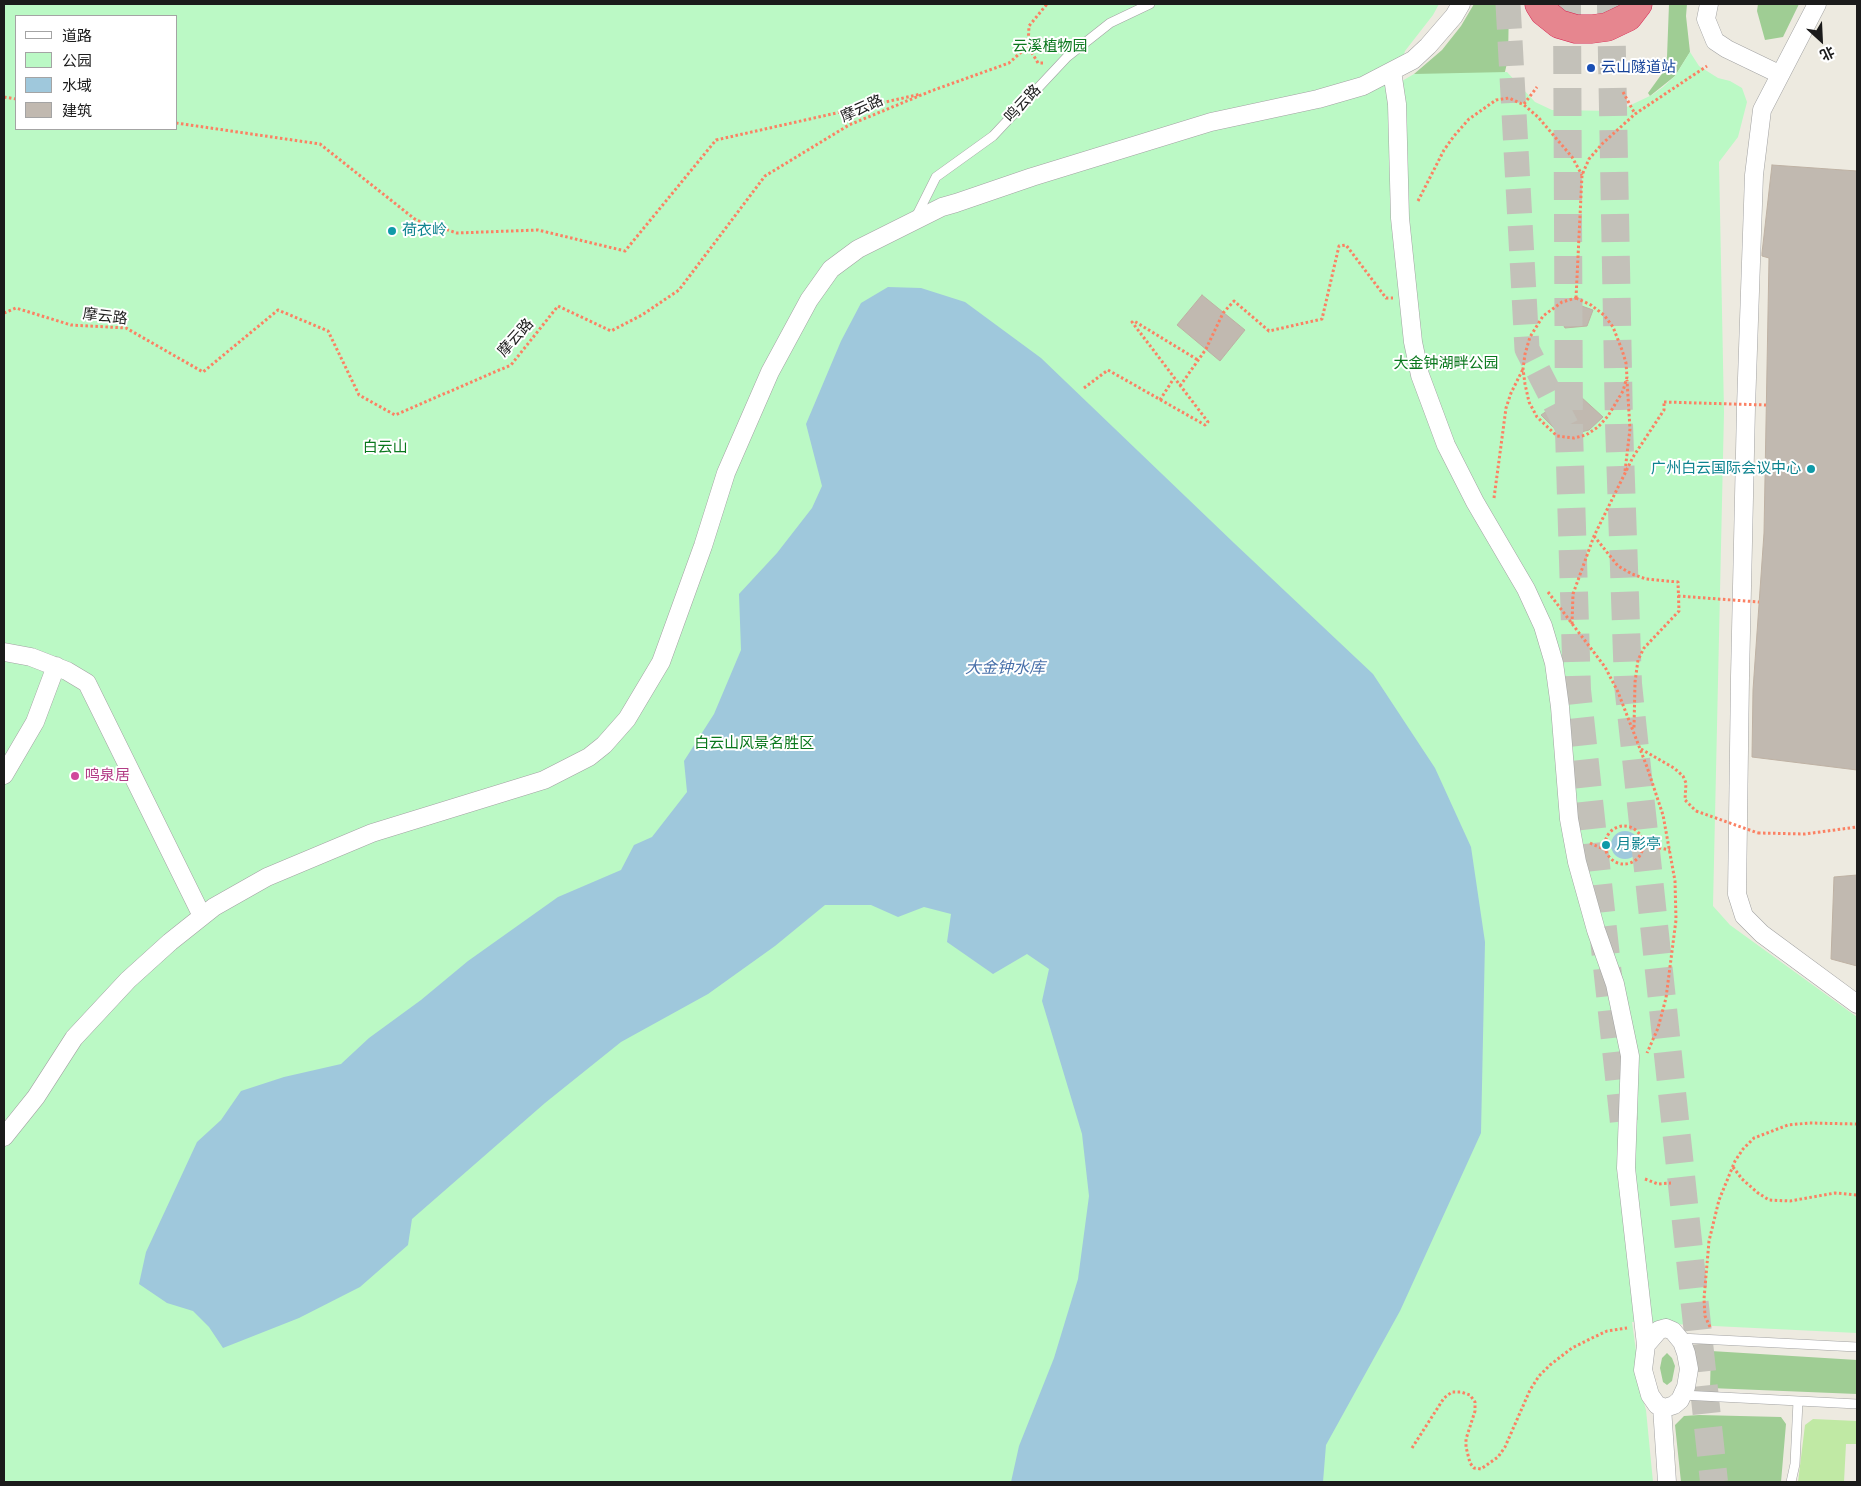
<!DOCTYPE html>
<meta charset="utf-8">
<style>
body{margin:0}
#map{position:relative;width:1861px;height:1486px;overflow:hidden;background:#edeae0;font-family:Arial,"Noto Sans SC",sans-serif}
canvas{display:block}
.frame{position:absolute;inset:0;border:5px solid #1b1b1b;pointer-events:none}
.legend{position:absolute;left:15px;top:15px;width:162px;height:115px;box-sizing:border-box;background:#fff;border:1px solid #a4a4a4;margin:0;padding:6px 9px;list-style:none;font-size:15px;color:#1b1b1b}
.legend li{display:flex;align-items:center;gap:10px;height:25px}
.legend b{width:25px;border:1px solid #a4a4a4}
.north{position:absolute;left:1796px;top:15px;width:50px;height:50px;-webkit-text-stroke:4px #fff;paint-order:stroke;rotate:155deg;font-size:14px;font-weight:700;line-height:20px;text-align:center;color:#1b1b1b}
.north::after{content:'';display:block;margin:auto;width:18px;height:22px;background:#1b1b1b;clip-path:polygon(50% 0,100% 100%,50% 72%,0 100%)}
</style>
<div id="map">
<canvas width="1861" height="1486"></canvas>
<div class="frame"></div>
<ul class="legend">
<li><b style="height:6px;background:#fff"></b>道路</li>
<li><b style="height:14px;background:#bbf9c5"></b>公园</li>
<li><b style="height:14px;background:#9fc8dc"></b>水域</li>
<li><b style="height:14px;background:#c1b9b0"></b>建筑</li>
</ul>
<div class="north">北</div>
</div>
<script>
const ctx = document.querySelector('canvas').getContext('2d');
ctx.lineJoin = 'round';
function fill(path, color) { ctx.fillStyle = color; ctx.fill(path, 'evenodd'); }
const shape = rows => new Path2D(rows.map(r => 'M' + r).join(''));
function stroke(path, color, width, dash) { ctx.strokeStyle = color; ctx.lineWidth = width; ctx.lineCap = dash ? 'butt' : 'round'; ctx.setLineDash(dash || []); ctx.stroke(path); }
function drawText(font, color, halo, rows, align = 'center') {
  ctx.font = font + ' Arial,"Noto Sans SC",sans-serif'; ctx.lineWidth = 4; ctx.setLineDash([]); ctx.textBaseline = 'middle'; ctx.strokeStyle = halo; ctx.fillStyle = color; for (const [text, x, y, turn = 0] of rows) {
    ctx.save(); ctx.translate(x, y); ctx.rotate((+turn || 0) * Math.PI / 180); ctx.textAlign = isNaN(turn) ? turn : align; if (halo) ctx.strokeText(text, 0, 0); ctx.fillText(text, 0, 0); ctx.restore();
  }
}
const grass = shape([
 [1813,1419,1857,1421,1857,1444,1846,1444,1844,1482,1798,1482,1805,1425]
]);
const forest = shape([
 [1474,4,1509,4,1508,59,1504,76,1414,74,1442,50,1461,26],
 [1669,4,1687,4,1686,16,1690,52,1675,76,1650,96,1648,93,1661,75,1667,57],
 [1758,4,1799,4,1783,37,1765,40,1757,11],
 [1711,1351,1857,1360,1857,1394,1710,1388],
 [1667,1353,1672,1358,1675,1366,1672,1381,1667,1385,1663,1382,1660,1368,1662,1358],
 [1699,1415,1781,1417,1786,1424,1781,1482,1681,1482,1675,1425,1684,1416]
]);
const park = shape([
 [4,4,1439,4,1433,15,1405,51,1395,85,1414,74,1507,72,1535,102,1552,110,1618,111,1652,95,1663,87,1675,76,1690,52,1699,66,1718,78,1730,81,1742,88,1747,102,1738,137,1719,162,1724,412,1713,906,1730,925,1857,1017,1857,1333,1632,1322,1636,1351,1636,1376,1646,1410,1653,1482,4,1482],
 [16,16,176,16,176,129,16,129]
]);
const water = shape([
 [888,287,921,288,965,302,1041,358,1234,543,1373,674,1435,768,1471,847,1485,942,1481,1133,1400,1311,1326,1445,1323,1482,1011,1482,1019,1446,1054,1358,1078,1279,1089,1196,1082,1134,1042,1001,1049,969,1027,954,993,974,947,942,951,914,924,907,898,917,871,905,825,905,775,946,708,994,621,1042,545,1103,412,1219,408,1245,360,1287,299,1318,223,1348,209,1327,193,1311,167,1303,139,1284,146,1252,197,1142,221,1120,241,1091,284,1077,341,1064,369,1038,421,1000,468,961,558,897,621,870,634,845,652,837,687,792,684,761,714,714,741,650,739,594,777,553,812,508,822,486,806,424,841,341,861,303],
 '1611 845a14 14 0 1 1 28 0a14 14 0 1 1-28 0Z'
]);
const building = shape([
 [1772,165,1857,171,1857,770,1752,757,1753,690,1764,533,1769,258,1762,256,1762,253,1772,165],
 [1202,295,1245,330,1220,361,1177,325,1202,295],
 [1576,304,1593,310,1587,326,1565,328,1556,311,1562,307,1576,304],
 [1571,395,1580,396,1603,417,1589,430,1573,434,1554,428,1541,415,1571,395],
 [1857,875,1857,966,1831,959,1834,877,1857,875]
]);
const secondaryTunnel = shape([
 [1508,4,1527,349,1569,431]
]);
const highwayTunnel = shape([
 [1567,4,1569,431,1577,690,1624,1123],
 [1611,4,1619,424,1628,684,1714,1482]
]);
const path = shape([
 [1043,63,1038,63,1028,46,1029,26,1047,4],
 [1623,92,1635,114],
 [4,97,16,99],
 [1524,104,1537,87],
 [176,123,320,144,416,220,457,233,538,230,625,251,716,140,921,94],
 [1418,201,1444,150,1454,136,1469,119,1496,100,1509,98,1524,105,1538,117,1572,157,1582,175],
 [1576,298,1591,305,1604,315,1613,327,1622,350,1626,363,1627,377,1623,391,1608,416,1598,427,1586,435,1574,438,1557,436,1537,417,1529,402,1525,384,1523,369,1525,354,1530,337,1543,316,1562,302,1576,298],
 [1576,298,1582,175,1589,159,1602,144,1635,114,1707,66],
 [4,313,16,308,71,325,126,328,203,372,278,310,328,331,359,395,395,415,511,365,558,306,611,331,642,315,679,290,765,176,849,125,931,91,1009,63,1028,46],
 [1180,386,1206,349,1223,313,1234,301,1269,331,1322,319,1339,246,1346,245,1386,298,1393,298],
 [1084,388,1108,370,1205,425,1208,422,1132,322,1134,321,1198,360],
 [1160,400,1174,378],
 [1625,471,1630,429,1627,380],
 [1494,498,1506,408,1511,393,1523,369],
 [1594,536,1618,566,1632,574,1646,579,1678,582,1679,611,1644,648,1638,660,1635,682,1634,728],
 [1548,592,1605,667,1618,692,1647,767,1663,815,1675,881,1676,920,1666,998,1658,1028,1647,1053],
 [1572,624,1573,594,1594,536,1633,457,1664,410,1664,402],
 [1641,749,1674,768,1683,776,1686,783,1685,800,1696,811],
 '1605 845a19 19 0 1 1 38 0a19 19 0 1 1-38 0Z',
 [1758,833,1805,834,1857,827],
 [1590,843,1606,850],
 [1644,845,1670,850],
 [1733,1167,1742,1179,1758,1193,1769,1200,1790,1201,1835,1193,1857,1195],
 [1645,1179,1658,1184,1671,1183],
 [1710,1327,1705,1316,1704,1299,1709,1241,1719,1200,1735,1161,1743,1149,1754,1138,1788,1125,1809,1123,1857,1124],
 [1412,1448,1444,1398,1452,1392,1461,1392,1470,1395,1475,1402,1475,1411,1466,1439,1466,1447,1470,1463,1474,1468,1481,1469,1498,1457,1505,1447,1530,1390,1539,1376,1550,1365,1572,1348,1592,1338,1607,1331,1627,1328]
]);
const lane = shape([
 [915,219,936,177,993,136,1067,57,1110,23,1150,4],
 [1680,1338,1857,1347],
 [1682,1395,1857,1404],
 [1791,1482,1795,1464,1798,1401]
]);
const street = shape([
 [1709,4,1706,19,1715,41,1727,49,1779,74],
 [1817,4,1762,110,1754,175,1746,407,1740,677,1737,894,1744,916,1762,934,1857,1004],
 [1392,71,1397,104,1400,218,1413,342,1420,375,1446,445,1475,502,1526,589,1543,626,1554,663,1560,707,1569,819,1577,862,1596,930,1615,984,1630,1056,1626,1168,1646,1345],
 [4,652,31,657,67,671,87,683,202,916],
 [4,775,35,722,56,666],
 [4,1137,36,1097,74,1038,128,980,170,942,214,907,267,877,372,833,544,780,589,757,604,745,627,719,661,662,703,546,726,473,770,372,809,300,831,269,858,249,942,207,956,203,1032,177,1211,122,1318,99,1363,86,1413,60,1428,46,1454,16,1461,4],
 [1666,1328,1673,1331,1682,1342,1686,1353,1689,1369,1686,1387,1680,1400,1674,1405,1665,1408,1657,1405,1650,1395,1643,1370,1646,1345,1659,1330,1666,1328],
 [1662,1407,1667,1482]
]);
const highway = shape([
 [1539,4,1544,12,1559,24,1576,29,1592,29,1607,27,1628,17,1638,4]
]);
const pathBridge = shape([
 [1664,402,1766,405],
 [1678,596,1759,602],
 [1696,811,1758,833]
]);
const markers = [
 [1591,68,5,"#1a4fb4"],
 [392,231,5,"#0f9aa8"],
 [1811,469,5,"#0f9aa8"],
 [75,776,5,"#d1479c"],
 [1606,845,5,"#0f9aa8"]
];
const parkNames = [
 ["云溪植物园",1050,47],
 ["大金钟湖畔公园",1446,364],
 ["白云山",385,448],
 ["白云山风景名胜区",754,744]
];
const transitNames = [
 ["云山隧道站",1601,68]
];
const streetNames = [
 ["鸣云路",1023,104,-47],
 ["摩云路",862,109,-24],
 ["摩云路",105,317,7],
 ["摩云路",516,338,-48]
];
const cultureNames = [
 ["荷衣岭",402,231],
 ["广州白云国际会议中心",1801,469,"right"],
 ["月影亭",1616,845]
];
const hotelNames = [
 ["鸣泉居",85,776]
];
const waterNames = [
 ["大金钟水库",1005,669]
];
fill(grass, '#c0e9a4');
fill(forest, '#9fcd94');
fill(park, '#bbf9c5');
fill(water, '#9fc8dc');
fill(building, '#c1b9b0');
stroke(building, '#beb1a3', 1);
stroke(secondaryTunnel, '#c3c1b9', 25, [25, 12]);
stroke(highwayTunnel, '#c3c1b9', 28, [28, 14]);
stroke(lane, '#a2a2a2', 10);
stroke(street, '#a2a2a2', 19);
stroke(highway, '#d7214f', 29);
stroke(path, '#fb8163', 3, [2.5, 2.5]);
stroke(lane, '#fff', 9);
stroke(street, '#fff', 18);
stroke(highway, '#e6868f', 28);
stroke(pathBridge, '#fb8163', 3, [2.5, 2.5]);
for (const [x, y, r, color] of markers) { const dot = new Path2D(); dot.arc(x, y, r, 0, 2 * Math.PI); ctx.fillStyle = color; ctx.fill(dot); stroke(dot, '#fff', 2); }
drawText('15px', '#0a781d', '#fff', parkNames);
drawText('15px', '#164399', '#fff', transitNames, 'left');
drawText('15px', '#1b1b1b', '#fff', streetNames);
drawText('15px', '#0d838f', '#fff', cultureNames, 'left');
drawText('15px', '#b23c85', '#fff', hotelNames, 'left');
drawText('italic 16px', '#4870aa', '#fff', waterNames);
</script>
